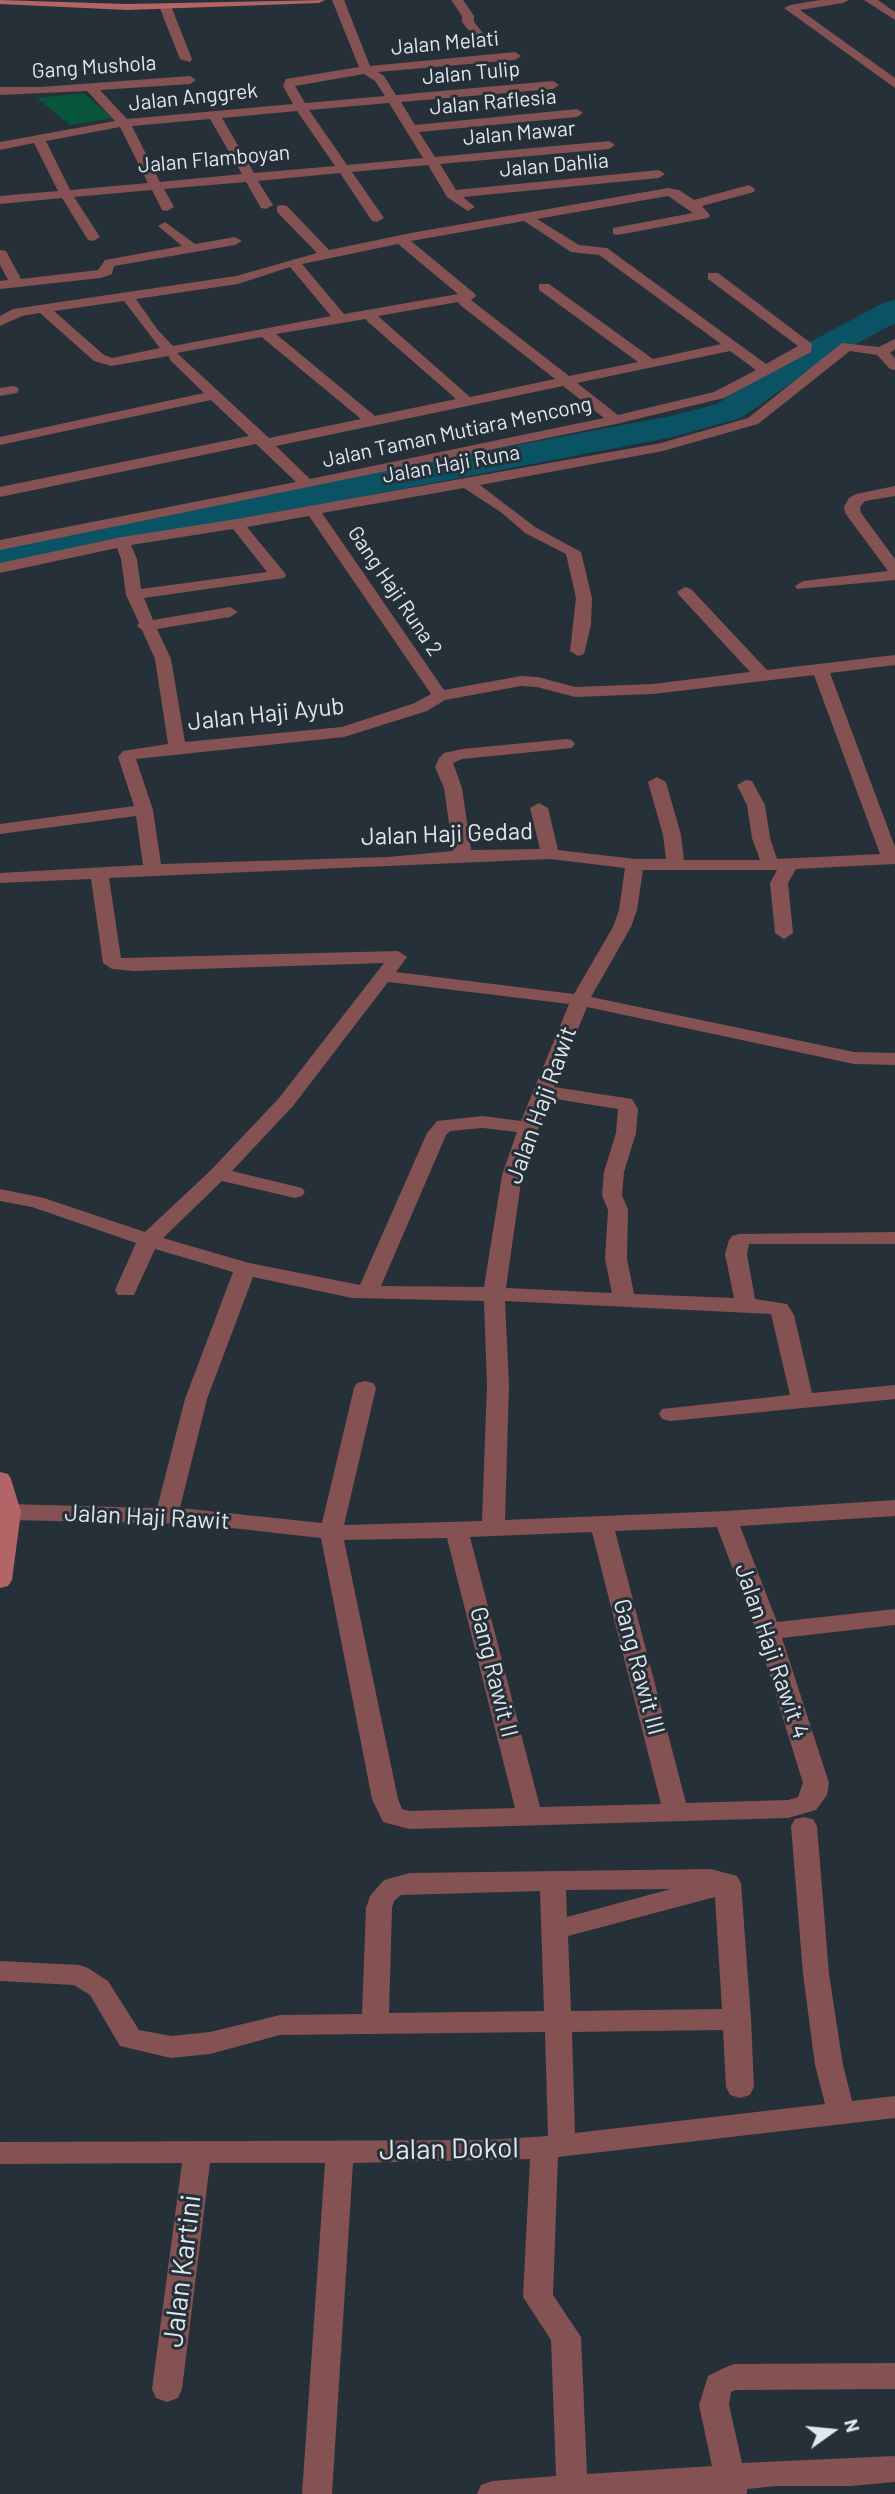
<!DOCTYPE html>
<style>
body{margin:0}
#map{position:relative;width:895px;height:2494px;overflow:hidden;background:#253039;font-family:Barlow,sans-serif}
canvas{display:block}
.north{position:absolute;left:797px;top:2396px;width:70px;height:70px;-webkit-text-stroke:5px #253039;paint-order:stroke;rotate:75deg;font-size:19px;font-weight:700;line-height:28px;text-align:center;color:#e0e7ed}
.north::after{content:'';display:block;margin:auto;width:24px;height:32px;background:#e0e7ed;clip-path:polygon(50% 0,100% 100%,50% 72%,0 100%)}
</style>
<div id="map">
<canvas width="895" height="2494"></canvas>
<div class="north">N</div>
</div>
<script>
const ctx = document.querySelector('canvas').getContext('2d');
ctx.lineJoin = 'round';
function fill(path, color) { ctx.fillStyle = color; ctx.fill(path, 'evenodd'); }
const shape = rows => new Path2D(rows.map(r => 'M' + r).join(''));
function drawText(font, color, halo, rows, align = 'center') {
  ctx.font = font + ' Barlow,sans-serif'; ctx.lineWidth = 6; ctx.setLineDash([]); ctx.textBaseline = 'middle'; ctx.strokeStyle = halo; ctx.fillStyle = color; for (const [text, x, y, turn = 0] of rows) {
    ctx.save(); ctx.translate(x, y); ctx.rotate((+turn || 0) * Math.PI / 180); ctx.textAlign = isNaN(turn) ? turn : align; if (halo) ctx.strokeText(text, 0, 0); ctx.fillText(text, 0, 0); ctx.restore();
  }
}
const green = shape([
 [84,93,113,118,70,125,37,98]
]);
const river = shape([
 [895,300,895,323,817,365,741,418,673,437,172,533,0,571,0,549,172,511,670,416,717,404,793,351,883,303,895,300]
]);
const street = shape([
 [332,0,344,0,370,66,515,52,521,56,515,60,378,72,384,76,396,95,553,81,559,85,553,89,401,102,415,125,577,109,583,113,577,117,419,132,435,157,609,141,615,145,609,149,440,164,456,190,659,170,665,174,659,178,463,197,475,207,468,211,447,197,428,165,352,172,384,218,377,222,372,221,340,173,258,181,273,205,266,209,261,208,246,182,164,189,174,207,167,211,162,210,152,190,74,197,100,237,93,241,88,240,62,198,0,204,0,196,58,191,34,143,0,150,0,142,115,121,87,91,0,95,0,87,40,87,190,76,196,80,190,84,100,90,127,119,293,104,283,86,286,79,359,67,332,0],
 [364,74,375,81,385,96,305,103,295,86,364,74],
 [389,103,423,158,347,165,309,110,389,103],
 [297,111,335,166,254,173,222,118,297,111],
 [210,119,242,174,160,182,132,126,210,119],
 [120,127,148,183,70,190,46,141,120,127],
 [451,0,463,0,474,16,474,22,492,44,490,47,482,47,462,22,462,16,451,0],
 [820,0,849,0,843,3,800,10,895,78,895,88,784,8,790,5,820,0],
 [864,0,878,0,895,12,895,20,864,0],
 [161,4,171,6,192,59,190,62,180,59,159,6,161,4],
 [749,185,755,189,754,192,702,206,710,215,708,218,618,235,613,234,613,228,693,213,668,196,537,219,579,245,607,248,766,364,798,346,708,279,708,273,718,273,812,344,811,352,724,398,616,424,0,550,0,540,296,482,256,444,0,497,0,487,249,436,211,400,0,445,0,437,204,393,170,360,169,356,111,366,94,361,40,313,22,316,0,326,0,316,13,309,236,276,317,253,277,212,277,206,282,205,287,206,329,250,411,233,668,188,679,190,694,200,749,185],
 [524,221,571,252,599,255,721,344,653,359,549,284,539,284,539,290,638,362,569,376,471,300,476,296,474,293,411,241,524,221],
 [398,244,458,294,344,314,302,264,398,244],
 [290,267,331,316,173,346,157,329,136,299,238,284,290,267],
 [124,301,160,348,112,358,104,355,54,311,124,301],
 [458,302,460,305,555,379,470,397,378,316,458,302],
 [366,319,368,322,456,399,375,416,276,334,366,319],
 [262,337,264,339,361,419,269,438,177,353,262,337],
 [730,351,756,370,714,392,618,415,577,383,730,351],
 [563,386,604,418,310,479,276,446,563,386],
 [165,222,195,244,235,237,242,241,235,245,114,266,112,274,101,278,0,289,0,281,8,280,0,265,0,250,6,251,21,279,98,270,105,260,182,246,158,226,165,222],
 [895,339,895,349,890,353,895,358,895,370,890,369,877,355,850,351,758,424,663,451,480,485,535,527,581,552,592,598,591,625,584,654,578,656,570,651,576,598,566,554,525,533,502,513,464,488,322,513,444,690,521,676,538,677,575,687,653,684,750,672,679,595,677,592,685,587,691,589,767,670,895,655,895,665,830,673,895,847,895,864,796,869,788,883,793,933,784,939,775,933,770,883,777,870,643,870,637,910,631,927,591,997,854,1052,895,1053,895,1065,854,1064,587,1007,554,1087,632,1099,638,1109,636,1133,624,1172,622,1195,628,1210,627,1259,634,1294,734,1298,725,1254,729,1240,732,1236,739,1234,895,1232,895,1244,749,1244,747,1254,755,1299,787,1304,794,1315,812,1393,895,1385,895,1399,670,1421,662,1419,659,1414,662,1409,790,1395,771,1314,505,1301,509,1385,505,1520,726,1511,895,1500,895,1516,740,1526,777,1622,895,1609,895,1625,782,1638,829,1783,827,1795,816,1810,788,1818,409,1829,383,1822,372,1799,321,1538,196,1524,9,1520,0,1516,1,1507,9,1504,157,1508,185,1399,233,1272,155,1249,134,1295,118,1295,115,1290,136,1243,32,1207,0,1201,0,1189,44,1198,145,1232,211,1170,279,1098,384,963,134,971,112,969,103,963,91,879,0,883,0,873,143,865,136,816,0,834,0,824,134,806,118,757,123,751,168,744,155,659,142,630,137,626,139,623,126,595,121,559,117,548,0,573,0,563,122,537,237,519,661,443,748,418,842,343,879,347,895,339],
 [309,516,431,694,415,703,342,727,185,742,171,659,157,629,230,617,238,612,230,607,153,620,144,598,284,578,286,575,284,572,247,527,309,516],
 [233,529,267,572,141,589,137,559,131,545,233,529],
 [814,675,880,854,777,859,770,838,765,805,752,781,746,780,737,785,747,805,752,838,760,860,684,860,681,835,666,782,657,777,648,782,663,835,666,859,635,859,558,850,548,808,539,803,530,808,540,849,471,850,462,788,453,763,462,759,572,748,575,744,572,740,566,739,462,749,444,753,439,758,435,767,444,788,453,851,388,857,161,864,153,810,136,759,344,737,427,711,445,700,521,686,537,687,575,697,653,694,814,675],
 [550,859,625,868,619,910,613,927,574,994,396,972,407,957,398,951,121,958,109,878,550,859],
 [388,982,569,1004,521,1121,483,1116,437,1121,427,1133,360,1285,249,1263,163,1238,222,1181,295,1198,302,1196,305,1192,302,1188,232,1171,293,1106,388,982],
 [549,1098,618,1109,616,1133,604,1172,602,1195,608,1210,605,1259,612,1293,506,1288,522,1175,549,1098],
 [483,1128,517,1132,502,1175,484,1287,381,1286,446,1135,450,1131,483,1128],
 [253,1277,352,1298,484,1301,487,1385,482,1521,344,1525,376,1388,373,1383,365,1381,357,1383,354,1388,322,1523,180,1508,207,1399,253,1277],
 [717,1527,756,1631,803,1783,798,1797,788,1800,686,1803,615,1531,717,1527],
 [592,1532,661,1804,540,1807,470,1537,592,1532],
 [447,1538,515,1808,409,1811,402,1809,398,1799,344,1540,447,1538],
 [12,386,17,387,19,390,17,393,0,396,0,388,12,386],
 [895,486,895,496,865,501,860,507,861,513,895,559,895,580,797,589,795,586,803,581,888,571,845,513,844,507,849,498,856,494,895,486],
 [804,1817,813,1819,817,1826,829,1974,843,2065,852,2101,895,2096,895,2118,558,2157,553,2295,581,2337,587,2474,712,2466,699,2405,708,2376,724,2368,734,2364,895,2363,895,2389,736,2390,731,2392,729,2405,742,2463,895,2456,895,2482,851,2486,776,2486,747,2489,747,2494,477,2494,481,2485,492,2481,556,2476,551,2340,523,2297,530,2159,353,2163,332,2494,302,2494,325,2163,210,2163,182,2389,178,2398,167,2402,156,2398,152,2389,182,2163,0,2164,0,2142,486,2140,548,2136,545,2032,280,2035,210,2054,171,2058,120,2046,90,1995,74,1985,0,1981,0,1961,79,1965,88,1968,108,1981,139,2030,171,2036,210,2032,280,2015,362,2014,366,1908,370,1896,384,1880,410,1873,711,1869,737,1876,741,1883,751,2019,754,2087,750,2095,740,2098,730,2095,726,2087,723,2030,572,2032,575,2133,825,2104,815,2065,803,1974,791,1826,795,1819,804,1817],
 [671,1889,567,1917,566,1890,671,1889],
 [540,1891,544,2011,389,2013,392,1908,394,1901,401,1895,540,1891],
 [715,1897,722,2009,571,2011,568,1936,715,1897]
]);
const secondary = shape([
 [0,0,127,4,325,0,319,3,127,10,0,4,0,0],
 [0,1472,8,1474,11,1479,21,1512,12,1580,8,1586,0,1588,0,1472]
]);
const farStreetnames = [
 ["Jalan Melati",445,43,-5],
 ["Gang Mushola",94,67,-4],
 ["Jalan Tulip",471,73,-5],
 ["Jalan Anggrek",193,97,-6],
 ["Jalan Raflesia",493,102,-5],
 ["Jalan Mawar",519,133,-5],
 ["Jalan Flamboyan",214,159,-5],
 ["Jalan Dahlia",554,165,-5],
 ["Jalan Taman Mutiara Mencong",457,432,-12],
 ["Jalan Haji Runa",451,464,-10],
 ["Gang Haji Runa 2",395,591,56]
];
const streetNames = [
 ["Jalan Haji Ayub",266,714,-6],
 ["Jalan Haji Gedad",447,834,-2],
 ["Jalan Haji Rawit",541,1105,-70],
 ["Jalan Haji Rawit",147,1517,3],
 ["Jalan Haji Rawit 4",772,1651,71],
 ["Gang Rawit III",639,1667,75],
 ["Gang Rawit II",494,1672,76]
];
const nearStreetnames = [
 ["Jalan Dokol",449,2149,-1],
 ["Jalan Kartini",182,2271,-83]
];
fill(green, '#09553b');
fill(river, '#0a5365');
fill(street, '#845252');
fill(secondary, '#b26466');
drawText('21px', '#e0e7ed', '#253039', farStreetnames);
drawText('24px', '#e0e7ed', '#253039', streetNames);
drawText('28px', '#e0e7ed', '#253039', nearStreetnames);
</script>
